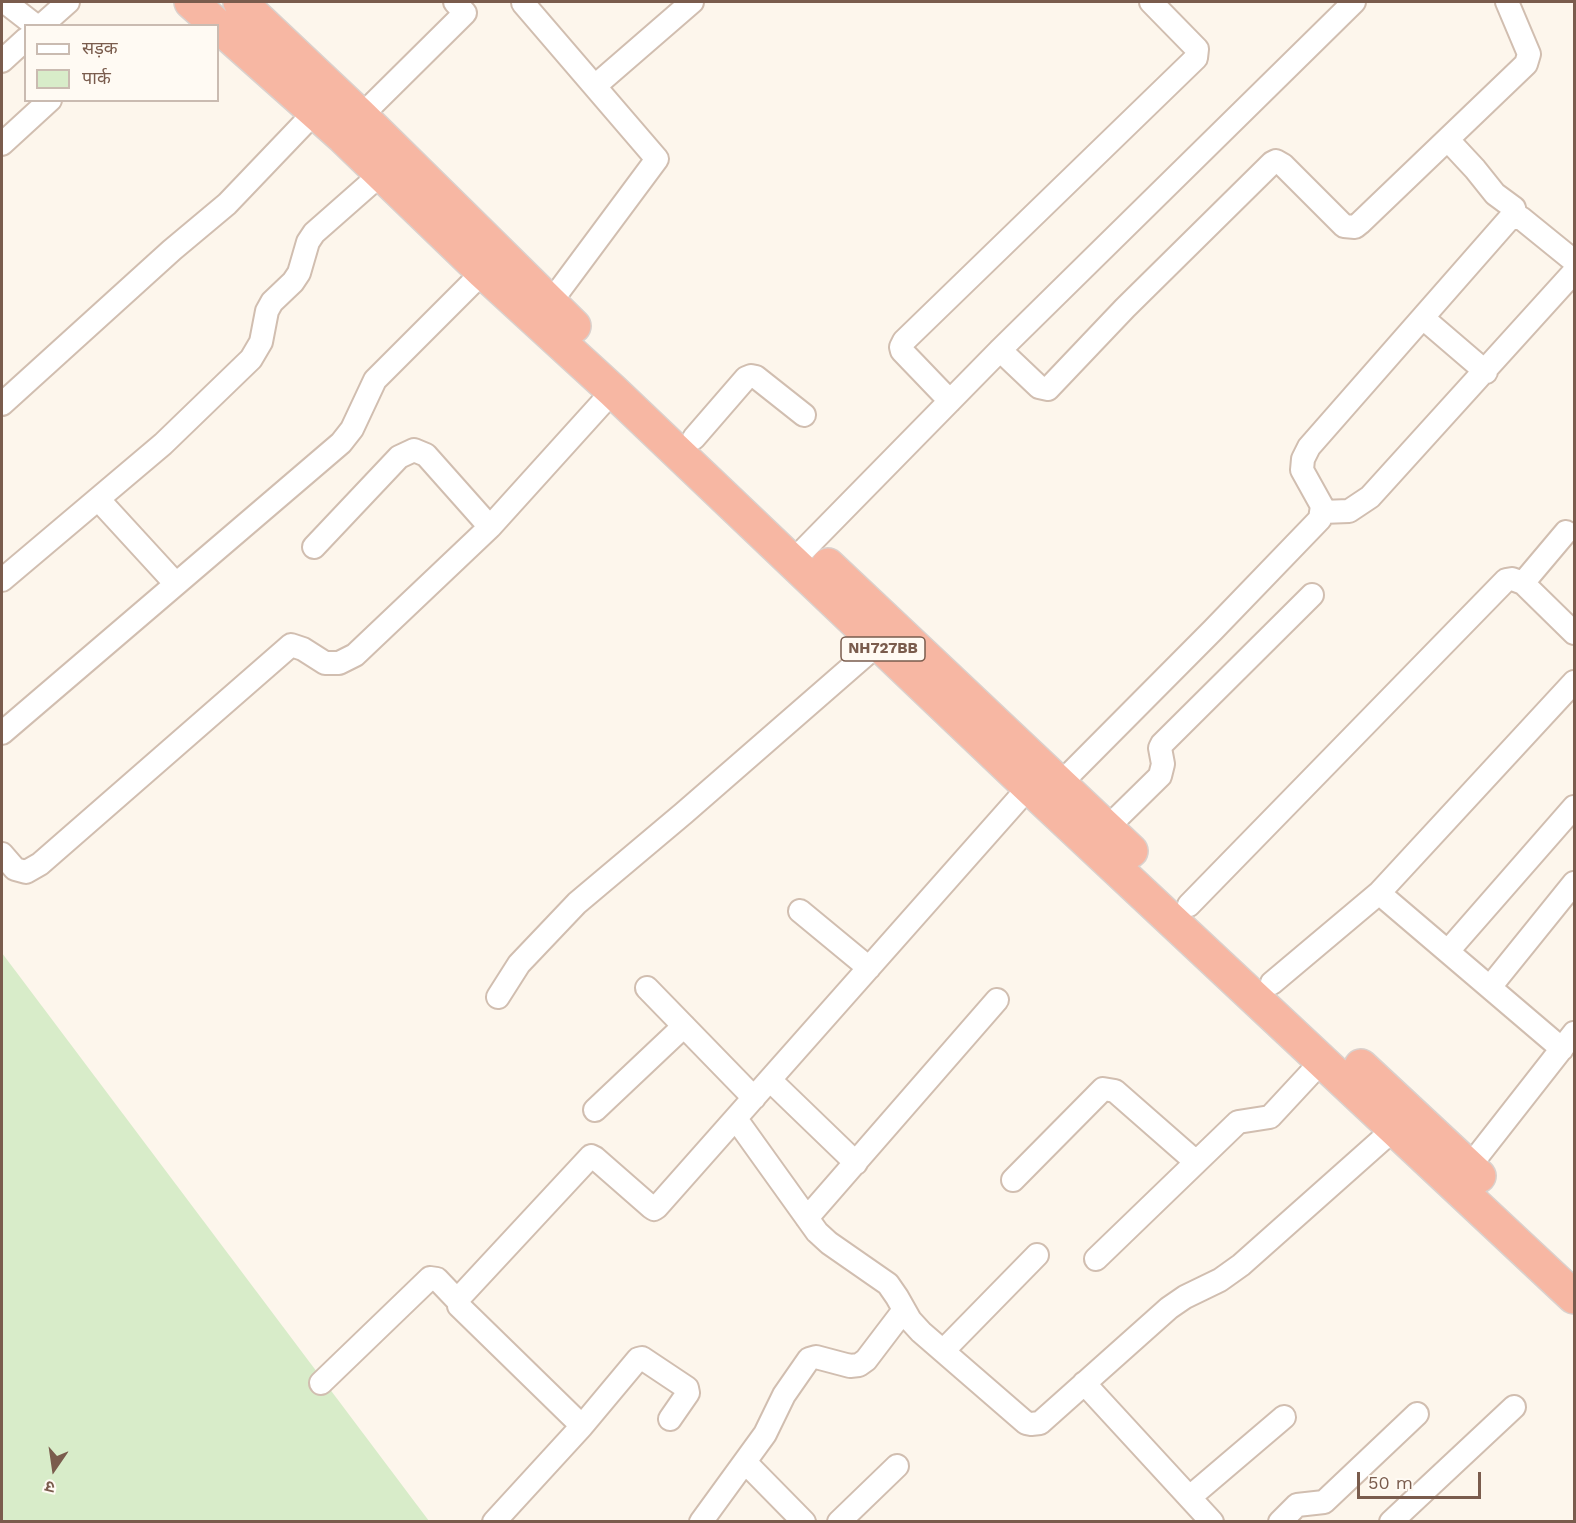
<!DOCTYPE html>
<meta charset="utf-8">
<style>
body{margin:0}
#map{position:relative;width:1576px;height:1523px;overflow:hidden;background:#fdf6ec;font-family:"Work Sans","Noto Sans Devanagari",sans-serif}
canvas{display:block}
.frame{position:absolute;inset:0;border:3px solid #7a5c4d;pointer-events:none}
.legend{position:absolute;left:24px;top:24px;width:195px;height:78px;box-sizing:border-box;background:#fffaf3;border:2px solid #cabbb1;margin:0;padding:8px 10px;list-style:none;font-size:18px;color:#7a5c4d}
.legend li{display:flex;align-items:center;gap:12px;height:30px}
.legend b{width:30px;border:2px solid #cabbb1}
.north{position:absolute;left:24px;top:1439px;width:60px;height:60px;-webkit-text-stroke:4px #fffaf3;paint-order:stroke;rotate:193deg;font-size:16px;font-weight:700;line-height:24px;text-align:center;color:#7a5c4d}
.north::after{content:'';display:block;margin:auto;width:21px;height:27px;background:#7a5c4d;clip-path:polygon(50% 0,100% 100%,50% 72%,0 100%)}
.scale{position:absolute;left:1357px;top:1472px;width:124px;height:27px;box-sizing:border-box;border:3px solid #7a5c4d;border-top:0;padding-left:8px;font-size:18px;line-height:21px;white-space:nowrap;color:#7a5c4d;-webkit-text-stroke:4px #fffaf3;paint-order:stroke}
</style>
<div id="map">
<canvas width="1576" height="1523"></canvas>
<div class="frame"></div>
<ul class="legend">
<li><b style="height:8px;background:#fff"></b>सड़क</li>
<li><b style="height:16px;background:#d8ecc9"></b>पार्क</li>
</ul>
<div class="north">उ</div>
<div class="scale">50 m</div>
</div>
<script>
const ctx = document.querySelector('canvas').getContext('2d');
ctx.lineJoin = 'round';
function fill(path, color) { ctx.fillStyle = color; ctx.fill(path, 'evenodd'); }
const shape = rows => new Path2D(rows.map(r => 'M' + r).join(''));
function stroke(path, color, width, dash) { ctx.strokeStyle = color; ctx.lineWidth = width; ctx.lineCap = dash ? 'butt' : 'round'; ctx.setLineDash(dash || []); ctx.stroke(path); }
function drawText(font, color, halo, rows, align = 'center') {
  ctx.font = font + ' "Work Sans",sans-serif'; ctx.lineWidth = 4.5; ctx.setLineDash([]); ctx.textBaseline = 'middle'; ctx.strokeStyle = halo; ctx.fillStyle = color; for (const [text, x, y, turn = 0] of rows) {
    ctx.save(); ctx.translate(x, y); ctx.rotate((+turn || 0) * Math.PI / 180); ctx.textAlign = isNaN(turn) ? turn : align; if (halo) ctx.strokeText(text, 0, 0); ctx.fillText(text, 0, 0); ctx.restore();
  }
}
const green = shape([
 [2,953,429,1521,2,1521]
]);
const minor = shape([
 [5,2,36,26],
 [523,3,657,159,550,303],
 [41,26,68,2],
 [2,61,26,39],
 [595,86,692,2],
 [361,116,465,13,455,2],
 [1448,140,1475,169,1495,194,1514,208,1516,217],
 [2,144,50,100],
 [1423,318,1486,372],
 [1000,350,1039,387,1048,389,1125,308,1272,163,1276,161,1283,165,1344,226,1355,227,1360,223,1526,64,1529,54,1507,2],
 [950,401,902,351,901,347,904,341,1196,58,1197,49,1151,2],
 [2,404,172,250,227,204,314,113],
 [694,438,746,378,751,376,756,377,804,415],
 [98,499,176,584],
 [1322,512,1349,511,1370,497,1574,272],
 [314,547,399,457,414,450,426,455,490,527],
 [792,562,1000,350,1354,2],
 [2,580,163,444,251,359,261,342,267,311,272,302,293,282,299,273,308,242,314,233,381,174],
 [1523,583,1566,532],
 [2,733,341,443,352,429,375,380,483,272],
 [1060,784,1213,630,1320,519,1322,506,1302,470,1303,459,1309,447,1510,218,1521,218,1574,261],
 [1107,828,1160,776,1163,764,1160,748,1162,744,1312,595],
 [2,854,15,869,26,872,40,864,291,645,303,649,325,663,339,663,355,655,490,527,613,391],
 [1379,893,1562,1049],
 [1189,905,1506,580,1512,579,1523,583,1574,633],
 [800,911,869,968],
 [1448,951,1574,807],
 [1272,983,1379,893,1574,682],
 [1490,987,1574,883],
 [647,988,754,1098],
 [498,997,519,964,577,903,684,813,878,644],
 [770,1080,856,1163],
 [595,1110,684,1026],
 [736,1119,817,1232,829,1243,888,1284,897,1297,910,1320,921,1332,1026,1423,1031,1424,1040,1423,1169,1308,1185,1297,1220,1280,1241,1265,1394,1129],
 [1469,1167,1574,1033],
 [1013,1180,1103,1089,1115,1091,1196,1162],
 [807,1218,997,1000],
 [1096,1259,1238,1122,1270,1117,1322,1061],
 [943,1351,1037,1255],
 [321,1383,430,1278,437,1279,458,1301],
 [1084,1383,1212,1522],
 [670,1419,688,1393,687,1388,642,1358,638,1359,582,1426,459,1306,459,1298,591,1156,595,1158,651,1207,654,1209,657,1207,1029,787],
 [745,1462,804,1522],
 [1190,1497,1284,1417],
 [494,1522,582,1426],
 [701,1522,765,1434,784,1395,809,1359,816,1357,850,1366,859,1365,866,1360,904,1310],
 [839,1522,897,1466],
 [1280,1522,1297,1505,1324,1502,1417,1414],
 [1391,1522,1514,1407]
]);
const highway = shape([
 [191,2,343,137,483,272,613,391,1029,787,1574,1297],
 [240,2,361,116,574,326],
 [828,565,1131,851],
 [1361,1066,1479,1176]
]);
const shields = [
 [883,649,84]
];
const shieldNames = [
 ["NH727BB",883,649]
];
fill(green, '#d8ecc9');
stroke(minor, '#d1beb0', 26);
stroke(highway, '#dad1cd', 36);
stroke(minor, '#fff', 22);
stroke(highway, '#f7b7a3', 33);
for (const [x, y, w] of shields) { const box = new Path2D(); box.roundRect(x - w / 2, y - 12, w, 24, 4.5); ctx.fillStyle = '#fffaf3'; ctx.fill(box); stroke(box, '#7a5c4d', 1.5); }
drawText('bold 15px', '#7a5c4d', null, shieldNames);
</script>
